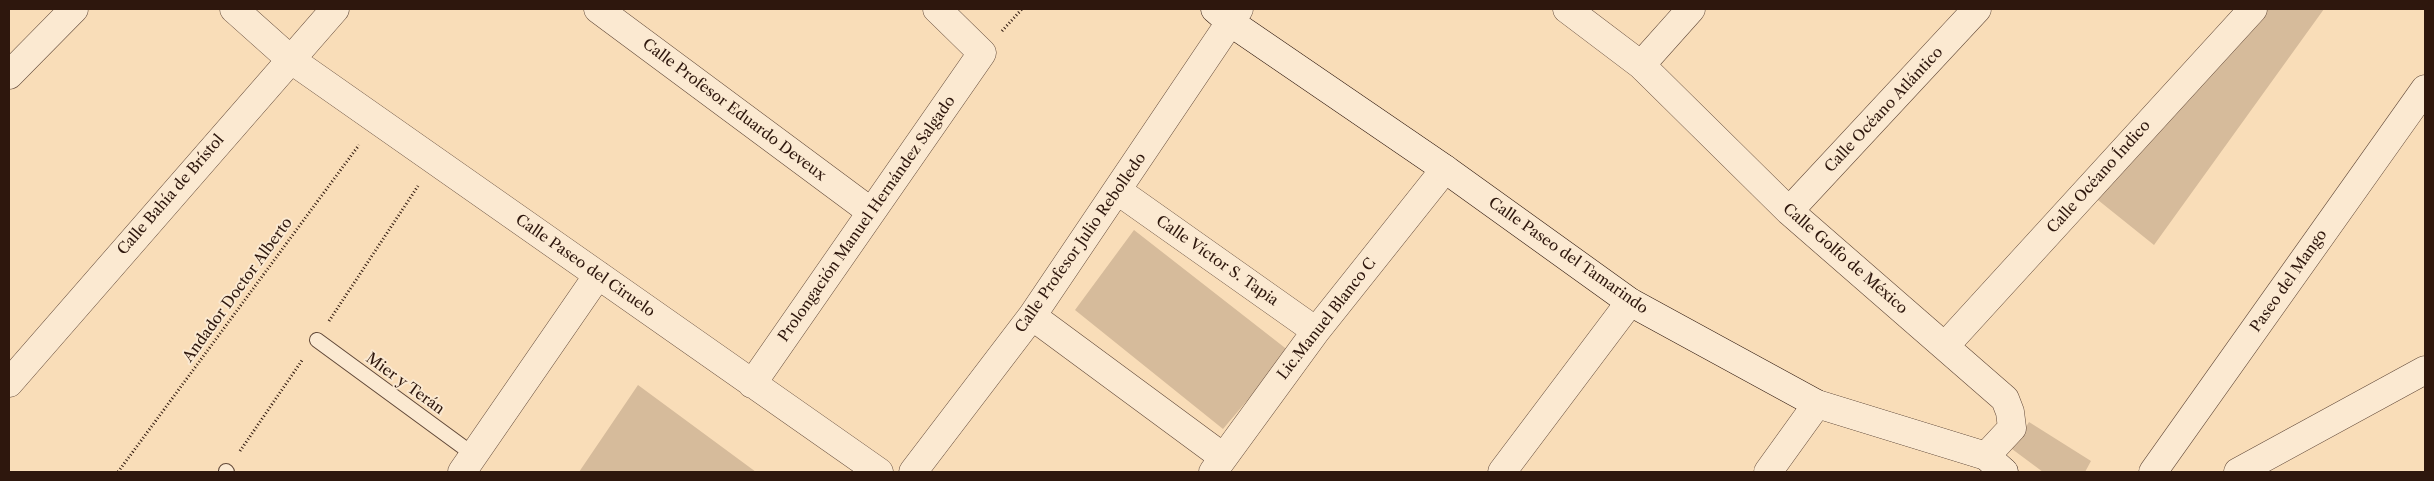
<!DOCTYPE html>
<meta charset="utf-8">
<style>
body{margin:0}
#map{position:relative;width:2434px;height:481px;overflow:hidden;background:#f9ddb8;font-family:"Libre Caslon Text",serif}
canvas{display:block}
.frame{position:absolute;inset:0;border:10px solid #2e170d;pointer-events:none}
</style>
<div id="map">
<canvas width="2434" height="481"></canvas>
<div class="frame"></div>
</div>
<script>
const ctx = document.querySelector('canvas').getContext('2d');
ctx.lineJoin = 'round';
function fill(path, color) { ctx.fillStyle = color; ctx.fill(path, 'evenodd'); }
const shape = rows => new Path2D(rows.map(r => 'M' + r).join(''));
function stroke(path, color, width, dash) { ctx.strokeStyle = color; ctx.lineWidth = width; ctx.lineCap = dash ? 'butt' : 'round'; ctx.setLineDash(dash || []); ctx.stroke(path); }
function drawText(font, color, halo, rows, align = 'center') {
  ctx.font = font + ' "Libre Caslon Text",serif'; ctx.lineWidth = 4; ctx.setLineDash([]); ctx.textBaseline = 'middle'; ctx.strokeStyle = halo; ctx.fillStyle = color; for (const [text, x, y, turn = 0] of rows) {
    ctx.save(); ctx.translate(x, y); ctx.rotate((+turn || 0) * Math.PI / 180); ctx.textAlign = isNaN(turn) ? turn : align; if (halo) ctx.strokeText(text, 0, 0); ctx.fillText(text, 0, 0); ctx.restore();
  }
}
const green = shape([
 [2239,9,2324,9,2154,245,2078,184],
 [1134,230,1289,351,1223,429,1075,310],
 [638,385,756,472,579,472],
 [2029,422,2091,461,2085,472,2043,472,2012,449]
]);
const path = shape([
 [1002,31,1022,9],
 [329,321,418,186],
 [240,451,303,359],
 [118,472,359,145]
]);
const lane = shape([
 [317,340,474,455],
 [226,471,227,472]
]);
const street = shape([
 [234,9,290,59,879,472],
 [598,9,870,211],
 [1567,9,1641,65,1789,211,2005,399,2010,412,2012,428,1986,456],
 [1641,65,1691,9],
 [9,75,74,9],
 [1118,191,1316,331],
 [1789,211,1977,9],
 [1032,316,1223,457],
 [1945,346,2253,9],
 [9,383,335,9],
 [752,384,982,53,937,9],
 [462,472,598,275],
 [913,472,1032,316,1239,9],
 [1213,472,1316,331,1445,169],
 [1502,472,1630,302],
 [1768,472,1817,404],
 [2153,472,2425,89],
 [2238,472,2425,370]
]);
const secondary = shape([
 [1215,9,1230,22,1445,169,1630,302,1817,404,1986,456,2004,472]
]);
const streetNames = [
 ["Calle Profesor Eduardo Deveux",734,110,37],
 ["Calle Océano Atlántico",1884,110,-47],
 ["Calle Océano Índico",2099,177,-48],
 ["Calle Bahía de Brístol",171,195,-49],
 ["Prolongación Manuel Hernández Salgado",867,219,-55],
 ["Calle Profesor Julio Rebolledo",1081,243,-55],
 ["Calle Paseo del Tamarindo",1568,256,35],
 ["Calle Golfo de México",1845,259,41],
 ["Calle Víctor S. Tapia",1217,261,35],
 ["Calle Paseo del Ciruelo",585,266,35],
 ["Paseo del Mango",2289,281,-55],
 ["Andador Doctor Alberto",238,290,-54],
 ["Lic.Manuel Blanco C",1327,319,-52],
 ["Mier y Terán",405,384,36]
];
fill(green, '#d6bb9b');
stroke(lane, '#614838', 16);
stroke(street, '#614838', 29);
stroke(secondary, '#2e170d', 29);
stroke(path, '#2e170d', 3, [1, 2.5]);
stroke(lane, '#fbe9d1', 14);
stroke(street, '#fbe9d1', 28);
stroke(secondary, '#fbe9d1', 28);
drawText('15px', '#2e170d', '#fbe9d1', streetNames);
</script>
